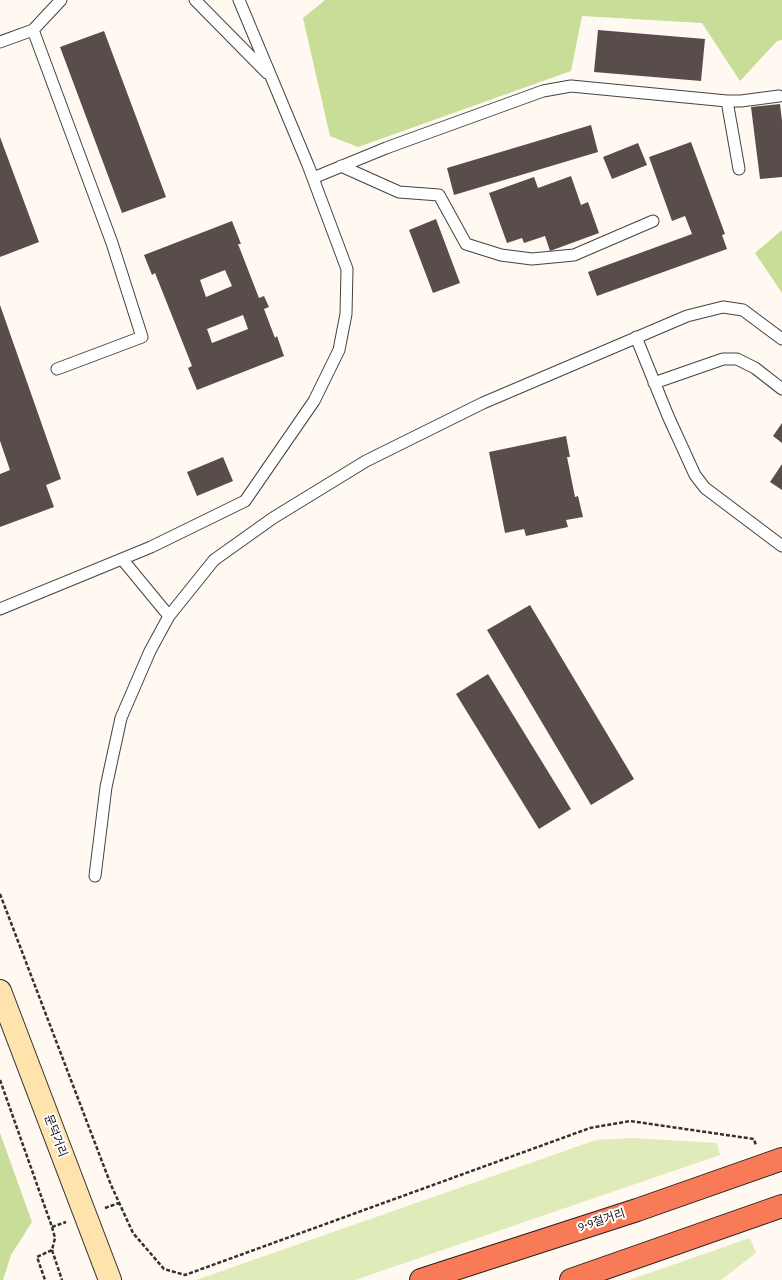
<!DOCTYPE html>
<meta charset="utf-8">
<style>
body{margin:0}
canvas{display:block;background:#fff9f2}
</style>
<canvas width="782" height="1280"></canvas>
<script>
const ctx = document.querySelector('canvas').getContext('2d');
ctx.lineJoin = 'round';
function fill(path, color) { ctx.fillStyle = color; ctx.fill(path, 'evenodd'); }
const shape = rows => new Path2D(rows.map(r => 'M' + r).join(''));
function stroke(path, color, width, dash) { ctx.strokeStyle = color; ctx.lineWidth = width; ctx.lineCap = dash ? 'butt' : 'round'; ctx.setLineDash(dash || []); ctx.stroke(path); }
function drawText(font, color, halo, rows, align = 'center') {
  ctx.font = font + ' "Source Serif 4","Noto Sans KR",serif'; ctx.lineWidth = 4; ctx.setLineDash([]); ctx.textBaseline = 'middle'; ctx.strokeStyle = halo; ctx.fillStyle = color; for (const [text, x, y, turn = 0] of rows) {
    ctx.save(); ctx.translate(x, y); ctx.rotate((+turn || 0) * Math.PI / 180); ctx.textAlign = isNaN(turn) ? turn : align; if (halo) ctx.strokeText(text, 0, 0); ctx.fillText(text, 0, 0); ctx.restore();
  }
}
const green = shape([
 [632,1138,717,1143,720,1155,355,1280,196,1280,596,1140],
 [750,1238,756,1253,721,1280,629,1280]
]);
const forest = shape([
 [325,0,782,0,782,40,777,41,740,81,702,23,582,16,571,71,358,147,330,136,303,18],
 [782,230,782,293,755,253],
 [0,1133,32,1222,11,1255,3,1280,0,1280]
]);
const building = shape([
 [598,30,705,39,701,81,594,72],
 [104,31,166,197,122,213,60,47],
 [780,104,782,121,782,177,760,179,751,107],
 [591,125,598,152,454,195,447,168],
 [0,137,39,242,0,257],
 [691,142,725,234,722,235,727,249,597,296,588,272,692,234,685,216,672,221,649,157],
 [638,143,647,165,612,179,603,157],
 [571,176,581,205,588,202,599,233,550,251,545,236,524,243,522,238,507,243,489,193,534,177,538,188],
 [436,219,460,283,433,293,409,230],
 [232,221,241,244,238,244,259,298,264,296,269,307,264,309,275,338,277,336,284,356,197,390,188,368,192,366,155,273,152,275,144,255],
 [225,270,232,286,206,297,200,280],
 [243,315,248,329,212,343,207,329],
 [0,305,61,479,46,485,54,507,0,527,0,474,10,470,0,441],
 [782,423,782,443,773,436],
 [566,436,570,457,567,457,575,497,578,496,583,517,566,520,568,527,526,536,524,529,505,533,489,452],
 [223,457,233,481,197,496,187,472],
 [782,464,782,490,770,482],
 [530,605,634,779,591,805,487,630],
 [488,674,571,809,539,829,456,694]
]);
const path = shape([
 [0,894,111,1185,133,1233,164,1269,185,1275,590,1128,630,1121,754,1139,756,1146],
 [0,1080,52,1227,55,1238,52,1250,37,1257,45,1280],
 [105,1208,119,1203],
 [52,1227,66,1222],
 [52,1250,62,1280]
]);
const lane = shape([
 [195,0,267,73],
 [33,30,112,243,142,337,57,369],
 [0,42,33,30,61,0],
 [727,101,739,169],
 [341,166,399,192,439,195,466,244,501,255,532,259,574,255,653,221],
 [313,178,386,148,543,91,571,86,727,101,741,101,779,96],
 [636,337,668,416,695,475,705,488,782,546],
 [654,383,723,359,737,359,755,368,782,389],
 [122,559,169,616],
 [0,609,151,547,245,501,314,401,339,350,346,314,347,269,308,165,239,0],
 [95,876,106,787,121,718,150,651,169,616,214,560,273,518,366,461,483,403,687,316,723,307,743,310,782,339]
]);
const secondary = shape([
 [0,991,110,1280]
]);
const highway = shape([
 [421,1280,637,1210,782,1159],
 [571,1280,782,1206]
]);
const streetNames = [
 ["문덕거리",55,1136,69],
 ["9·9절거리",602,1221,-18]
];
fill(green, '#dfecb9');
fill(forest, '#c7dd98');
fill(building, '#594d4b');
stroke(lane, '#434343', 13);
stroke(secondary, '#323232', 24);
stroke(highway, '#212121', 24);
stroke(path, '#323232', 2.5, [4, 2]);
stroke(lane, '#fff', 11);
stroke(secondary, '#ffe3ad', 22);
stroke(highway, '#f97a56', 22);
drawText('12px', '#101010', '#fff', streetNames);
</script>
